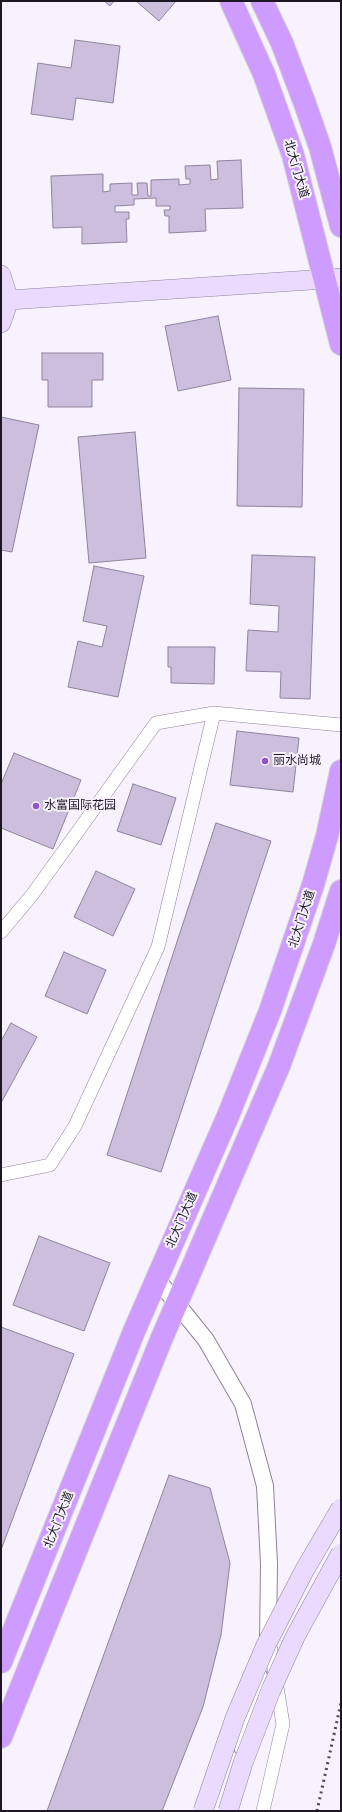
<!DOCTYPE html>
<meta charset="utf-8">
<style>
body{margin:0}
#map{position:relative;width:342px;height:1812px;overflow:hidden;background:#f8f2ff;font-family:Helvetica,sans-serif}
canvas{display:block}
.frame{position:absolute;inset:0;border:2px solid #1c1722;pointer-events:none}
</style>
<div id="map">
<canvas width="342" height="1812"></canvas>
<div class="frame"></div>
</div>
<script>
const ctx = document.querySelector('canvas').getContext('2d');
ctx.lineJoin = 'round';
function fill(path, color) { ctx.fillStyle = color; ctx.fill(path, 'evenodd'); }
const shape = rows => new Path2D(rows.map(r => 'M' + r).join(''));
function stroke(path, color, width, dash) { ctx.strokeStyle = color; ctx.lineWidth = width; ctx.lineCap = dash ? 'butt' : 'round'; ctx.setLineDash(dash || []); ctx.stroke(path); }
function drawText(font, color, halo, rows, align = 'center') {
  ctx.font = font + ' Helvetica,"Noto Sans SC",sans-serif'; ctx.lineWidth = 4; ctx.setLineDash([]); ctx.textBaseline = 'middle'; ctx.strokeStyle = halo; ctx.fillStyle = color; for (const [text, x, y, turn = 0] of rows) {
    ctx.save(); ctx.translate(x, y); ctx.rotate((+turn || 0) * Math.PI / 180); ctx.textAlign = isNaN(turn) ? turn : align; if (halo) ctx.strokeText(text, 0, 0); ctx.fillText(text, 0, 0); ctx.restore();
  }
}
const building = shape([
 [104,1,114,1,110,6,104,1],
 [136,1,176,1,159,21,136,1],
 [75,40,120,46,113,103,76,98,73,120,31,114,38,63,71,68,75,40],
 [241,160,243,208,205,209,206,231,169,233,169,216,165,216,164,210,170,210,170,206,156,206,156,198,134,199,134,205,115,206,115,212,129,212,129,219,126,219,127,242,82,244,82,227,53,228,51,176,103,174,103,192,110,191,110,184,132,183,132,195,138,195,137,183,147,183,148,196,151,196,151,180,179,179,179,185,190,184,190,179,186,179,185,166,210,165,211,180,218,179,217,161,241,160],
 [218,316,231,380,178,391,165,326,218,316],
 [42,353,103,353,103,380,92,380,92,407,48,407,48,380,42,380,42,353],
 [239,388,304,389,302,507,237,506,239,388],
 [1,417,39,425,12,552,1,550,1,417],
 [135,432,146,558,89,563,78,437,135,432],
 [252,555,315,557,310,699,280,698,281,672,246,671,248,630,278,632,279,606,250,604,252,555],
 [94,566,144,576,118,697,68,687,78,641,102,647,107,626,83,621,94,566],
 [168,647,215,647,214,684,171,683,171,667,168,667,168,647],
 [237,731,299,738,293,792,230,785,237,731],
 [14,753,81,780,53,849,1,828,1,784,14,753],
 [133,784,176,798,161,845,117,831,133,784],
 [216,823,271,841,161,1172,107,1155,216,823],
 [96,871,135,889,113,936,74,917,96,871],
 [64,952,106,970,87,1014,45,996,64,952],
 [11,1023,37,1037,1,1103,1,1041,11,1023],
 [39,1236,110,1263,84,1331,13,1305,39,1236],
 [1,1327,74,1354,1,1550,1,1327],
 [169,1475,210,1488,230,1563,221,1635,203,1707,162,1811,47,1811,169,1475]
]);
const minor = shape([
 [1,932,32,895,156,723,214,713,341,725],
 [1,1175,50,1165,75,1126,158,947,214,713],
 [263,1811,283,1724,269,1639]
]);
const tertiary = shape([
 [156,1278,206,1340,243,1404,265,1486,269,1564,268,1640],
 [242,1747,259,1676]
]);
const secondary = shape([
 [1,275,9,300,1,323],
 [9,300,341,278]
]);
const trunk = shape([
 [231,1,264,74,293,155,341,344],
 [262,1,282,43,305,104,320,147,341,226],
 [1,1662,135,1329,228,1116,270,1011,313,885,327,836,341,771],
 [1,1737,161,1340,279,1066,324,944,341,891]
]);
const rail = shape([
 [317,1811,341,1703]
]);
const secondaryBridge = shape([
 [203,1811,235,1718,266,1645,304,1571,341,1508],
 [228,1811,243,1763,271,1690,295,1637,341,1553]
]);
const markers = [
 [265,761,4,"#9153c9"],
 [36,806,4,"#9153c9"]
];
const streetNames = [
 ["北大门大道",296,169,74],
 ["北大门大道",302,919,-72],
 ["北大门大道",182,1220,-66],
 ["北大门大道",59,1520,-68]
];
const poiNames = [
 ["丽水尚城",273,761],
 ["水富国际花园",44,806]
];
fill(building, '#ccbedc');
stroke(building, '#90839f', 1);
stroke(minor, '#8f829e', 14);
stroke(tertiary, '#8f829e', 18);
stroke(secondary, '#8f829e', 20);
stroke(trunk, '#d6d5d7', 24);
stroke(minor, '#fff', 13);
stroke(tertiary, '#fff', 16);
stroke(secondary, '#ecdafe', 19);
stroke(trunk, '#ce9cfe', 22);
stroke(rail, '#4d4853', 3, [2, 4]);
stroke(secondaryBridge, '#8f829e', 20, []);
stroke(secondaryBridge, '#ecdafe', 19);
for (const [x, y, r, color] of markers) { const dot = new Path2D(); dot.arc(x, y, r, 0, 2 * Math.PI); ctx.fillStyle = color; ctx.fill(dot); stroke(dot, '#f8f2ff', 1.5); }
drawText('12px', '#1c1722', '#f8f2ff', streetNames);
drawText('12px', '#1c1722', '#f8f2ff', poiNames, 'left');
</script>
